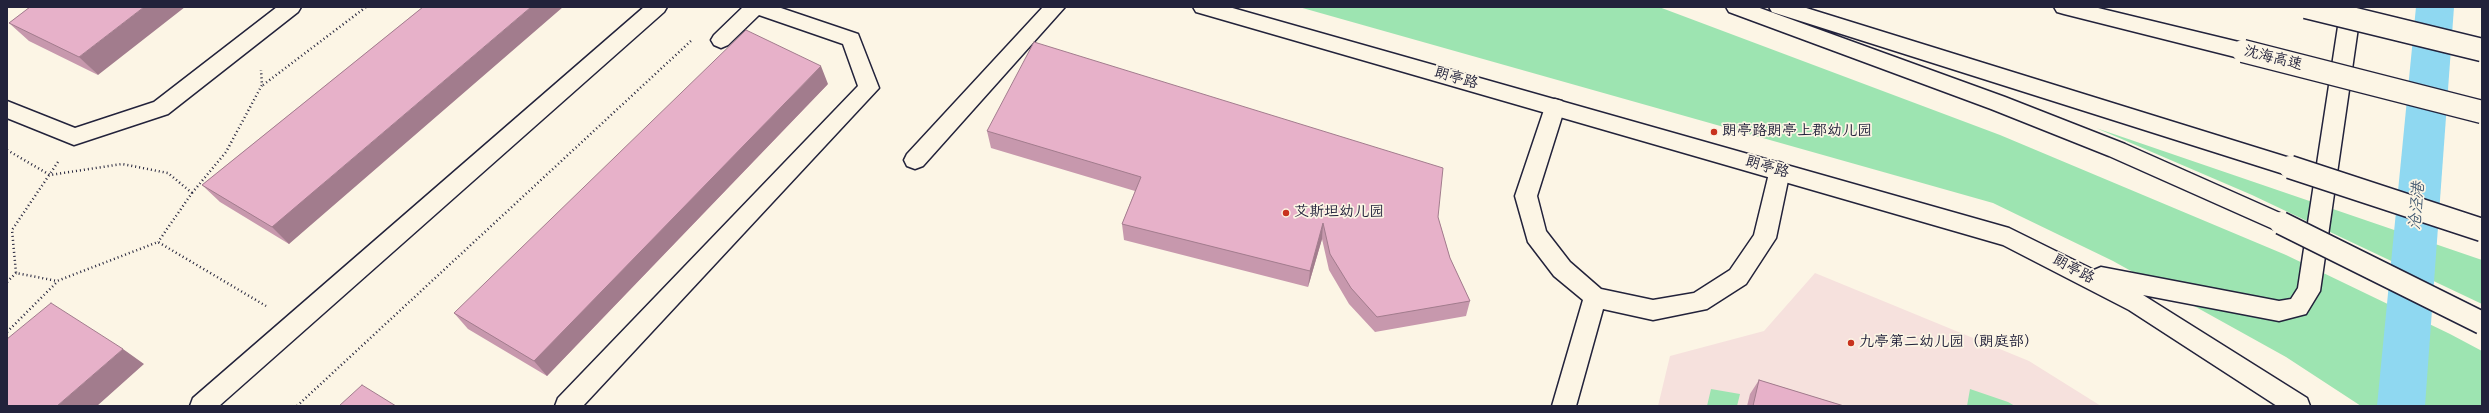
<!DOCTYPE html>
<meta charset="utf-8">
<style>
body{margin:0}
#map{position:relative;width:2489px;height:413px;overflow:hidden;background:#fcf5e5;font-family:Mynerve,sans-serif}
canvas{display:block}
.frame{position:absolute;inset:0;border:8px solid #22223b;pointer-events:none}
</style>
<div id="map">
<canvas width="2489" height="413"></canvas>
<div class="frame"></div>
</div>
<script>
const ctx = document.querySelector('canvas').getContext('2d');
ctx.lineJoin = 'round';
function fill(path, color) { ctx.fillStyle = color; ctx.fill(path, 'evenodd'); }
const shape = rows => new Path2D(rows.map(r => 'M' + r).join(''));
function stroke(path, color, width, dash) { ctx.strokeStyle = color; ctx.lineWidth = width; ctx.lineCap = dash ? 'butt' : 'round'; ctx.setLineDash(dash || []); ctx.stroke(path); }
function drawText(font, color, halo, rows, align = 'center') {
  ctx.font = font + ' Mynerve,"LXGW WenKai TC",sans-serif'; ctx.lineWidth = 3.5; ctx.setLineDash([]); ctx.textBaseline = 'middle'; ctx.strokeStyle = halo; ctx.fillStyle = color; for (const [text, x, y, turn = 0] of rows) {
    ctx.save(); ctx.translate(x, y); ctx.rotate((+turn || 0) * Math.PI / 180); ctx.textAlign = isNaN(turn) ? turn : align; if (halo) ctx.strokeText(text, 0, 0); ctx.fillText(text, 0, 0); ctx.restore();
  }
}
const built = shape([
 [1815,273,2029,361,2101,406,1658,406,1670,356,1764,331]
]);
const green = shape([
 [1299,7,1659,7,2000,135,2286,255,2450,334,2482,351,2482,406,2361,406,2286,357,2113,261,1993,203],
 [2096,128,2482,260,2482,304,2252,195],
 [1711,389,1740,394,1737,406,1707,406],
 [1970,389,2008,402,2015,406,1967,406]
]);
const canal = shape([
 [2416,7,2454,7,2425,406,2377,406,2416,7]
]);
const path = shape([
 [263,85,366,7],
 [7,150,50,175,122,164,168,173,192,193,158,242],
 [58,162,12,230,16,273,57,281,158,242,266,306],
 [192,193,226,152,262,85,261,70],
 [7,282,16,273],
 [7,332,57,282],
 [297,406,692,40]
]);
const lane = shape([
 [277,7,301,7,298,12,168,114,74,145,7,118,7,101,75,128,154,102,277,7],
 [644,7,667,7,664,12,219,406,190,406,193,398,644,7],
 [743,7,778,7,858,34,879,88,583,406,555,406,558,398,858,86,843,44,759,15,728,45,721,48,714,45,711,40,714,35,743,7],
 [1043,7,1065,7,923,166,915,169,907,166,904,160,907,154,1043,7],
 [1555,99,1562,101,1565,107,1537,196,1546,231,1570,262,1601,289,1653,300,1694,293,1730,270,1754,235,1771,165,1779,162,1787,165,1790,171,1776,238,1746,284,1707,309,1653,320,1603,309,1576,406,1552,406,1583,300,1554,276,1528,242,1515,196,1545,107,1548,101,1555,99]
]);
const street = shape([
 [1193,7,1229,7,2009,228,2094,270,2101,267,2279,301,2291,299,2298,288,2341,7,2361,7,2320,291,2306,314,2279,321,2143,295,2307,398,2310,406,2277,406,2129,310,2003,245,1203,14,1196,12,1193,7]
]);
const highway = shape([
 [1726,7,1757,7,2005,97,2125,144,2289,217,2292,223,2289,229,2281,232,2273,229,2109,156,1991,109,1729,12,1726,7],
 [1769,7,1803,7,2290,158,2298,161,2301,167,2298,173,2290,176,1772,12,1769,7],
 [2054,7,2094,7,2243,43,2250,46,2253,51,2250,56,2243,59,2064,14,2057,12,2054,7]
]);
const highwayBridge = shape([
 [2306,7,2482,50],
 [2243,51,2482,112],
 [2290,167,2482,230],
 [2281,223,2482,323]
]);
const wall = shape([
 [30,7,98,75,29,41,9,23],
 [423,7,289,244,220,202,202,185],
 [828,84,547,376,468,329,454,313],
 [987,131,1438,217,1450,258,1470,301,1466,316,1375,332,1349,304,1329,270,1322,239,1308,287,1124,240,1122,224,1135,191,991,148],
 [1759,380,1844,406,1747,406,1750,394]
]);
const shadedWall = shape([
 [144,7,185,7,98,75,79,57],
 [531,7,563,7,289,244,272,227],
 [821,66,828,84,547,376,534,361],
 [1323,223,1322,239,1308,287,1310,271],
 [123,349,144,364,97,406,57,406]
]);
const building = shape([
 [30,7,144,7,79,57,9,23,30,7],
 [423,7,531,7,272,227,202,185,423,7],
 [746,30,821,66,534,361,454,313,746,30],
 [1034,42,1443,168,1438,217,1450,258,1470,301,1377,317,1351,288,1330,254,1323,223,1310,271,1122,224,1141,177,987,131,1034,42],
 [51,303,123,349,57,406,7,406,7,339,51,303],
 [1759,380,1844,406,1753,406,1759,380],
 [362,385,396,406,339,406,362,385]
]);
const markers = [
 [1714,132,4,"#c8321e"],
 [1286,213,4,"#c8321e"],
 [1851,343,4,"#c8321e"]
];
const streetNames = [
 ["沈海高速",2273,59,14],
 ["朗亭路",1456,79,16],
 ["朗亭路",1767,168,16],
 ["朗亭路",2073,270,28]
];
const poiNames = [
 ["朗亭路朗亭上郡幼儿园",1722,132],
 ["艾斯坦幼儿园",1294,213],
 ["九亭第二幼儿园（朗庭部）",1859,343]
];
const waterNames = [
 ["沧泾港",2418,206,-85]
];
fill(built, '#f6e1dd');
fill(green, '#9de4b1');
fill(canal, '#8fd8f1');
stroke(lane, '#22223b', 3);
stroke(street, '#22223b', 3);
stroke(highway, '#22223b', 3);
stroke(path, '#22223b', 2.5, [1, 3]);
fill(lane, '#fcf5e5');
fill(street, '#fcf5e5');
fill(highway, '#fcf5e5');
stroke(highwayBridge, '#22223b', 25, []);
stroke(highwayBridge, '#fcf5e5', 22);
fill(wall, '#c798ad');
fill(shadedWall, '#a27c8d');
fill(building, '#e7b1c9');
stroke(building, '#a27c8d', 1);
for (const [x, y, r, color] of markers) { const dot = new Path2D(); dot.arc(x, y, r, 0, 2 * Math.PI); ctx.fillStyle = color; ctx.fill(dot); stroke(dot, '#fcf5e5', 1.5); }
drawText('15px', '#22223b', '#fcf5e5', streetNames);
drawText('15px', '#22223b', '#fcf5e5', poiNames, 'left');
drawText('italic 16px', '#435972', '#fcf5e5', waterNames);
</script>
